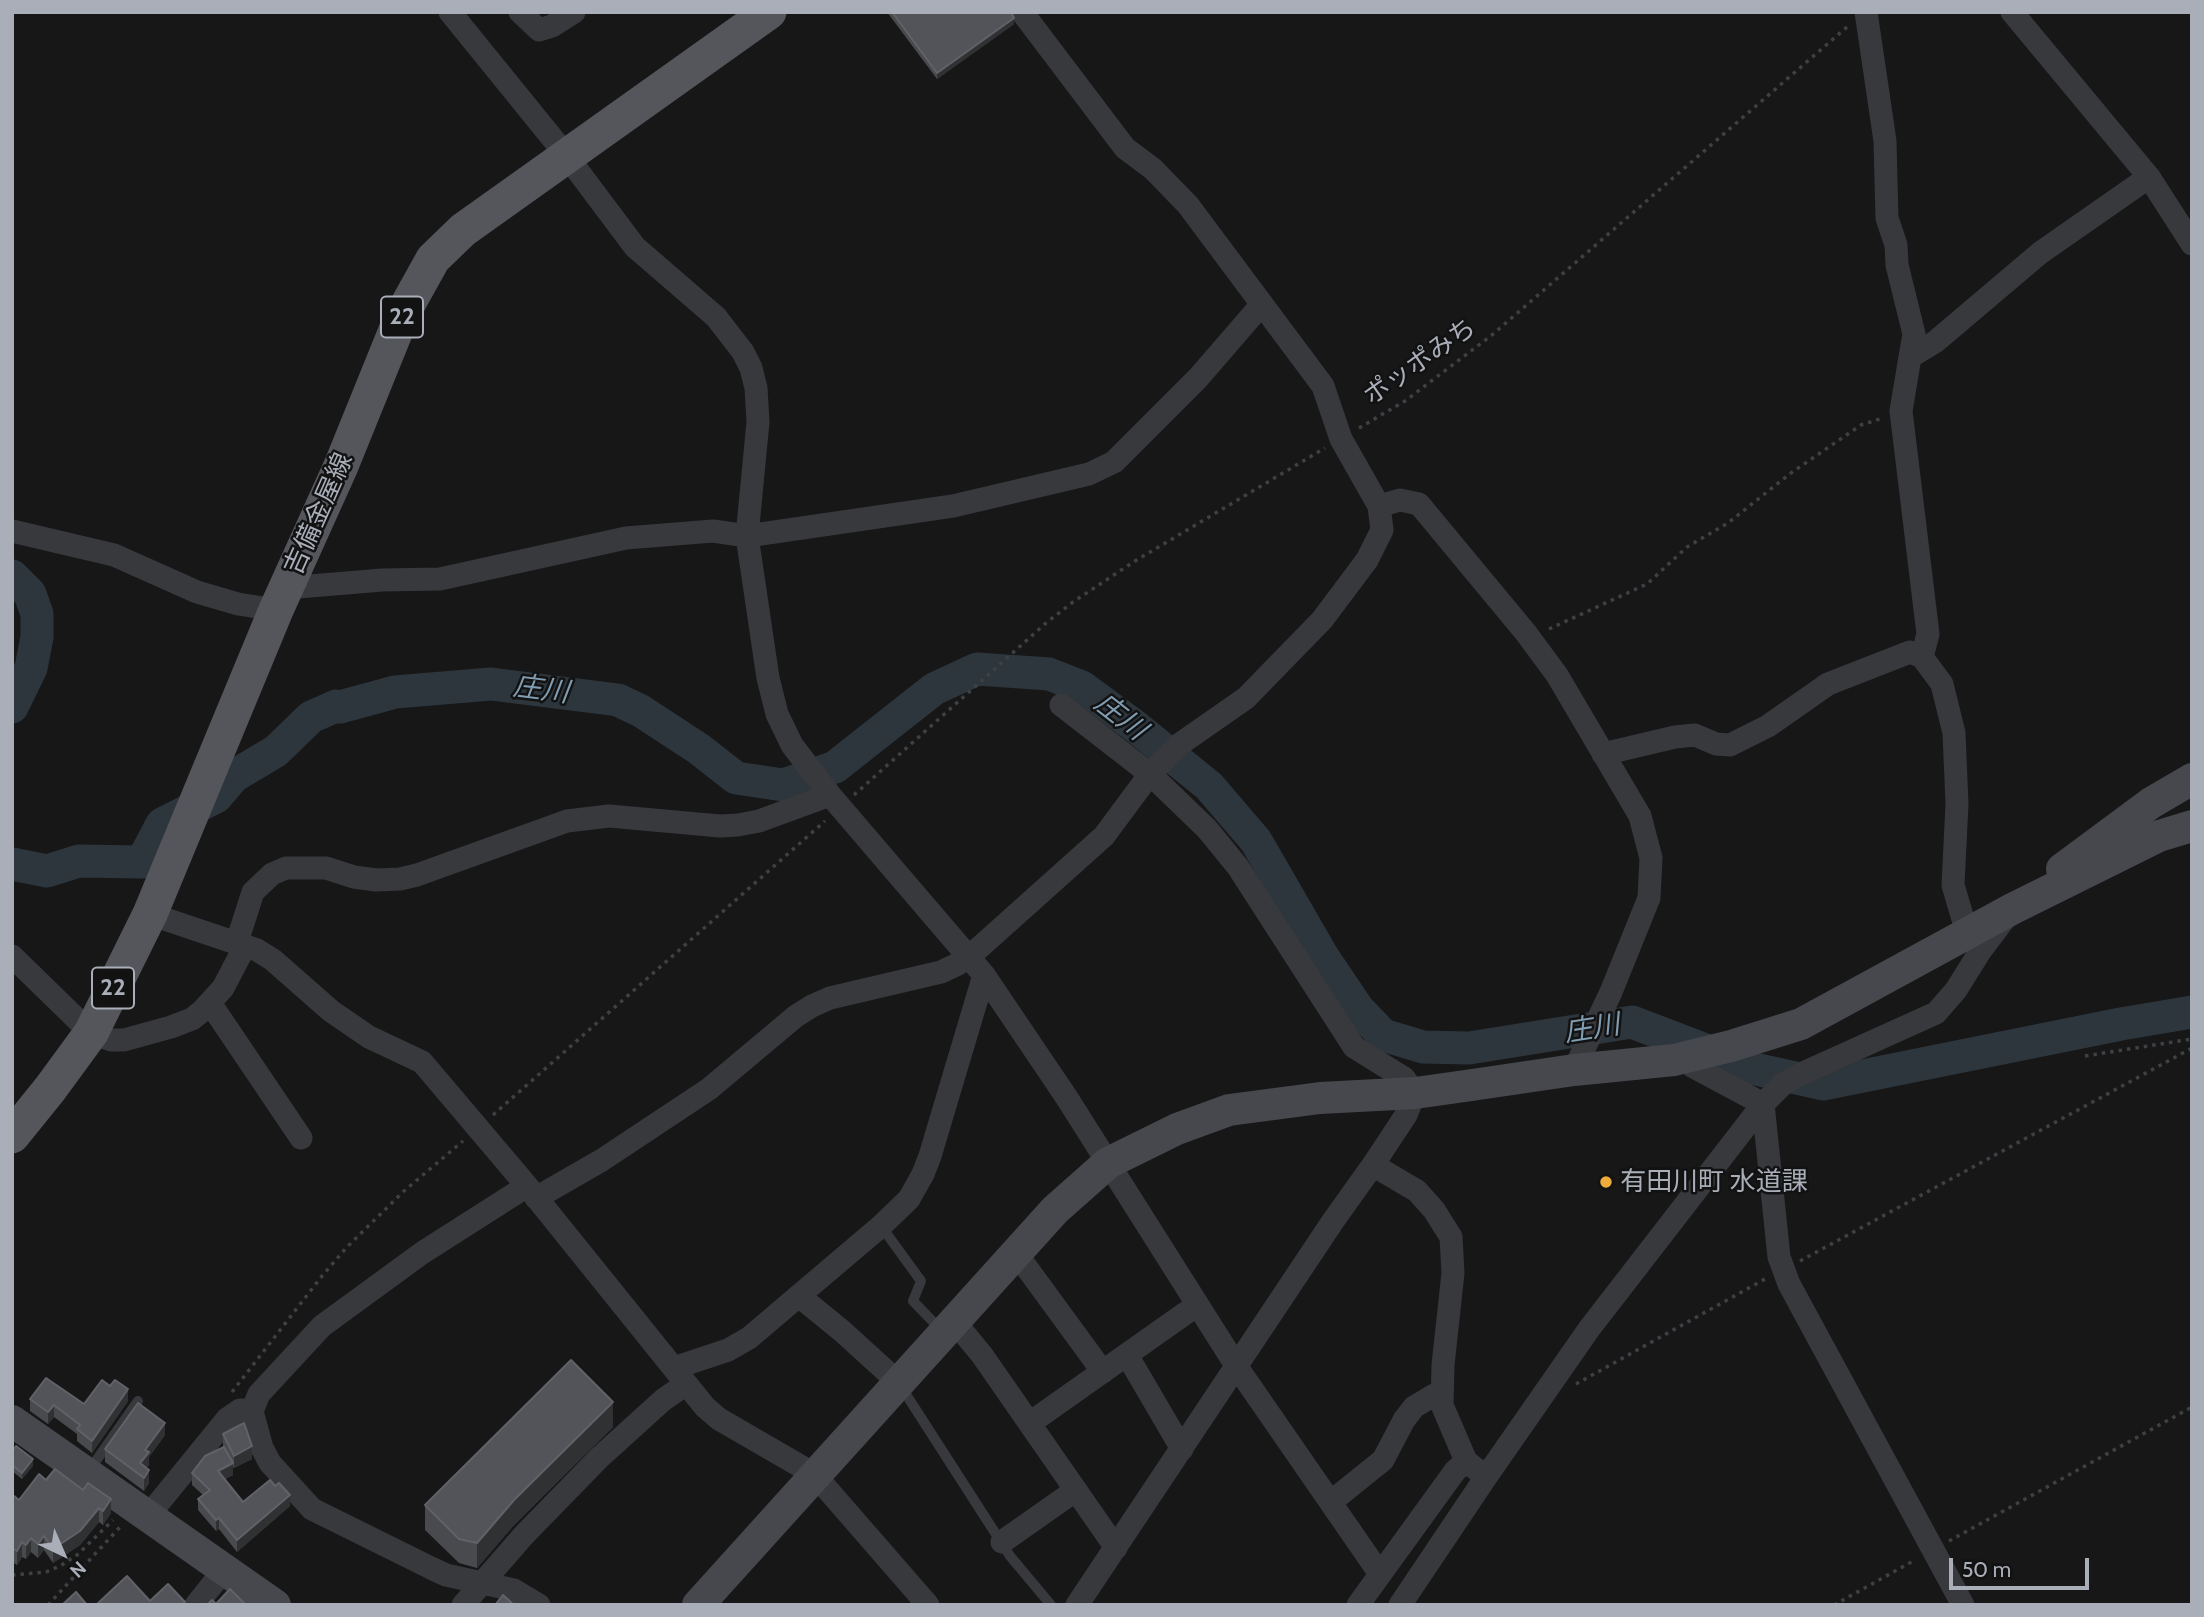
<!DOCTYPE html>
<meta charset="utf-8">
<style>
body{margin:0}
#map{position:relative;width:2204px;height:1617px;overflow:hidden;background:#171718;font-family:Cabin,sans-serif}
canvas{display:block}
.frame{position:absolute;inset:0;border:14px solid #a9aeb8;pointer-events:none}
.north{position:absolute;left:28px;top:1519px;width:70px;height:70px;-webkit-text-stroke:5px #121213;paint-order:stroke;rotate:136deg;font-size:19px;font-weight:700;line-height:28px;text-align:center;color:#a9aeb8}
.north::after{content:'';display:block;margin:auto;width:24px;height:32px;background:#a9aeb8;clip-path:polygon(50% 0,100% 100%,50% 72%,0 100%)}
.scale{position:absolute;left:1949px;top:1558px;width:140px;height:32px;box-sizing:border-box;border:4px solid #a9aeb8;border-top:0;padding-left:9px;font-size:21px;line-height:24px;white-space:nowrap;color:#a9aeb8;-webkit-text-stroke:5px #121213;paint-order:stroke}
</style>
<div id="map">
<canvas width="2204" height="1617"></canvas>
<div class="frame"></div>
<div class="north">N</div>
<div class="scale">50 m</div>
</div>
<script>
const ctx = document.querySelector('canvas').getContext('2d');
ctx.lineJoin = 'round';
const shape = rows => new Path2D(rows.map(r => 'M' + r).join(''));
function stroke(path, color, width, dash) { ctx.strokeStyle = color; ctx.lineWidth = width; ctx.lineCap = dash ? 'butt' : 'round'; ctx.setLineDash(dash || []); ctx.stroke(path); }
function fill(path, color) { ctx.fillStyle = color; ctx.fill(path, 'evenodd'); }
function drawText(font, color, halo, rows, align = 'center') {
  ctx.font = font + ' Cabin,"Noto Sans JP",sans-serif'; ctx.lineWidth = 5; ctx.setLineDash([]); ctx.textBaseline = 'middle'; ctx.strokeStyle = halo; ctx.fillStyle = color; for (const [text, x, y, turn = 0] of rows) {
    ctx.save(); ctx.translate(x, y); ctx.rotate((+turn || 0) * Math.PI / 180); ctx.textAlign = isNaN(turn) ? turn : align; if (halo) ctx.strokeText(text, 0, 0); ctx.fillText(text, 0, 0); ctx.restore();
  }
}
const river = shape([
 [12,576,30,594,37,614,37,637,31,668,12,707],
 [12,864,47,871,79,861,142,862,162,824,216,797,234,776,276,751,311,717,336,706,340,707,395,692,491,684,618,700,641,711,699,749,736,778,783,785,835,767,934,689,977,669,1049,674,1082,687,1136,727,1209,786,1256,841,1323,957,1358,1009,1383,1035,1423,1047,1469,1048,1632,1022,1755,1069,1823,1084,2121,1024,2192,1012]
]);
const path = shape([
 [1359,428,1405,401,1492,335,1847,27],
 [1549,629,1647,584,1687,547,1728,523,1791,473,1861,425,1883,418],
 [854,795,1046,623,1073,602,1135,561,1325,448],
 [2085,1056,2192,1039],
 [493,1115,825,821],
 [1800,1261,2192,1048],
 [1576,1384,1765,1279],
 [232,1392,322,1276,347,1247,404,1191,463,1141],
 [1949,1541,2192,1407],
 [12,1575,46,1572,60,1566,77,1555,113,1520],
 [48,1605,120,1527],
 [1834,1605,1915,1560]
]);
const lane = shape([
 [881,1226,921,1281,913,1301,941,1330],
 [900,1385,1010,1556,1051,1605],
 [88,1472,138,1401]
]);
const street = shape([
 [450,12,566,155,635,247,716,317,743,352,751,368,756,388,758,422,747,536,768,678,777,714,792,745,830,795,984,975,1067,1098,1237,1367,1380,1574],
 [520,12,539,30,552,26,574,12],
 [1866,12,1885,141,1887,218,1896,245,1897,265,1914,334,1910,357],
 [2012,12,2149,177,2192,244],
 [1379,506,1400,500,1419,504,1526,633,1557,675,1640,816,1651,858,1649,898,1611,992,1574,1070],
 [12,531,114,555,197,592,238,604,276,610],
 [286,588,382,580,440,579,626,538,713,531,747,536,953,506,1089,474,1114,462,1198,378,1262,304],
 [1061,705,1150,774,1207,829,1238,867,1354,1047,1404,1078,1415,1093,1406,1115,1373,1165,1333,1221,1077,1605],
 [1603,754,1675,737,1695,735,1716,744,1730,745,1768,726,1828,684,1910,652,1922,657],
 [150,914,257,950,273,960,331,1011,369,1037,422,1062,527,1186,705,1407,719,1419,814,1474,928,1605],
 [1967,933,1953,885,1957,804,1954,733,1942,684,1922,657,1928,634,1901,411,1910,357,1935,342,2040,253,2149,177],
 [237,942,253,892,272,874,286,868,326,868,354,877,376,880,400,879,417,875,567,821,609,816,720,826,738,825,759,821,830,795],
 [12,956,91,1033,111,1040,124,1040,171,1027,192,1019,202,1011,223,988,245,946],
 [210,1003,301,1138],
 [1685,1057,1692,1066,1763,1104,1779,1257,1789,1284,1963,1605],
 [1373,1165,1417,1191,1434,1210,1451,1237,1453,1273,1443,1365,1442,1405,1466,1461,1486,1477],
 [527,1186,422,1253,322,1326,259,1394,252,1411,262,1448,270,1463,312,1509,431,1568,446,1575,514,1590,539,1605],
 [536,1198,602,1160,709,1089,796,1016,812,1006,830,998,941,972,958,964,970,956,1104,836,1150,774,1180,744,1246,698,1322,620,1367,560,1382,530,1379,506,1341,439,1323,386,1188,205,1153,169,1125,148,1022,12],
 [1016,1253,1103,1372],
 [799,1296,842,1331,898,1382],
 [954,1321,982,1355,1116,1548],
 [1127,1355,1182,1449],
 [674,1368,728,1350,749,1338,881,1226,909,1199,923,1174,930,1156,984,975],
 [1030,1423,1197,1305],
 [1332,1501,1383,1460,1404,1420,1414,1407,1434,1395,1442,1395],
 [148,1516,227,1419,240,1410,252,1411],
 [1002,1542,1076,1490],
 [196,1605,224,1570],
 [463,1605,524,1535,599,1458,663,1400,686,1384],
 [1358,1605,1455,1471,1466,1461],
 [1400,1605,1486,1477,1589,1329,1763,1104,1782,1085,1801,1074,1936,1013,1956,990,1981,950,2006,917]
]);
const secondary = shape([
 [2062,869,2151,803,2192,779],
 [12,1421,275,1605],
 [698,1605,1055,1210,1108,1163,1177,1129,1229,1110,1320,1098,1415,1093,1465,1086,1574,1070,1674,1060,1731,1046,1801,1024,2012,909,2159,836,2192,826]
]);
const primary = shape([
 [12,1136,50,1089,91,1033,150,914,276,610,341,466,403,313,433,259,463,230,769,12]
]);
const wall = shape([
 [887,12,1011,12,1014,24,937,79],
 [30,1399,84,1404,128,1401,92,1453,77,1441,77,1434,54,1417,48,1424,30,1411],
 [613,1427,514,1525,477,1568,459,1563,425,1530,425,1505],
 [223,1434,252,1459,234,1468,233,1467,233,1475,225,1479,243,1502,290,1506,237,1552,219,1529,216,1531,198,1510,198,1499,203,1495,192,1485,192,1473,223,1447],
 [165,1435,149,1457,149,1465,146,1468,149,1483,144,1491,105,1462,105,1449],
 [12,1451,33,1466,22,1479,12,1471],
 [46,1480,111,1513,103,1525,99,1522,80,1545,53,1563,44,1550,38,1558,31,1552,26,1559,22,1557,17,1565,12,1562,12,1497,19,1500]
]);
const shadedWall = shape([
 [1014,18,1014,24,937,79,937,73],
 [128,1389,128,1401,92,1453,92,1441],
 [613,1402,613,1427,514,1525,477,1568,477,1543,514,1500],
 [54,1405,54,1417,48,1424,48,1412],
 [165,1423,165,1435,149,1457,149,1465,140,1476,140,1463,145,1450],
 [252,1446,252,1459,234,1468,234,1456],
 [33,1459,33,1466,22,1479,22,1473],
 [233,1463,233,1475,218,1483,218,1471],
 [149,1470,149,1483,144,1491,144,1478],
 [290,1495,290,1506,237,1552,237,1540],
 [111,1499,111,1513,103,1525,103,1511],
 [99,1508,99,1522,80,1545,53,1563,53,1549],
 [219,1518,219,1529,216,1531,216,1520],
 [44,1536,44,1550,38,1558,38,1544],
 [31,1538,31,1552,26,1559,26,1545],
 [22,1542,22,1557,17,1565,17,1551]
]);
const building = shape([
 [892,12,1011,12,1014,18,937,73,892,12],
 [571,1360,613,1402,514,1500,477,1543,459,1539,425,1505,571,1360],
 [46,1378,84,1404,102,1380,110,1386,115,1380,128,1389,92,1441,77,1429,80,1425,54,1405,48,1412,30,1399,46,1378],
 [138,1403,165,1423,145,1450,149,1452,140,1463,149,1470,144,1478,105,1449,138,1403],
 [244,1423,252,1446,234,1456,223,1434,244,1423],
 [16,1446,33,1459,22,1473,12,1465,12,1451,16,1446],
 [224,1447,233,1463,218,1471,243,1502,270,1480,275,1486,279,1483,290,1495,237,1540,219,1518,216,1520,198,1499,210,1490,192,1473,205,1456,224,1447],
 [55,1469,83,1490,88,1483,111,1499,103,1511,99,1508,80,1531,53,1549,44,1536,38,1544,31,1538,26,1545,22,1542,17,1551,12,1548,12,1497,14,1496,19,1500,39,1474,46,1480,55,1469],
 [127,1576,150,1601,168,1584,185,1602,181,1605,96,1605,127,1576],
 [230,1589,246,1605,207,1605,212,1600,216,1604,230,1589],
 [76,1592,87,1605,62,1605,76,1592],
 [503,1595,514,1605,495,1605,503,1595]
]);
const markers = [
 [1606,1182,7,"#ecab3b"]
];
const shields = [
 [402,317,42],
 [113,988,42]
];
const shieldNames = [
 ["22",402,317],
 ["22",113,988]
];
const streetNames = [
 ["ポッポみち",1420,362,-35],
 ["吉備金屋線",319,514,-66]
];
const poiNames = [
 ["有田川町 水道課",1620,1182]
];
const waterNames = [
 ["庄川",541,690,7],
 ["庄川",1120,717,38],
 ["庄川",1592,1029,-9]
];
stroke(river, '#2d363c', 33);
stroke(path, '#3e4044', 3.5, [3.5, 5]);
stroke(lane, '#38393d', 10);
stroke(street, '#38393d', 23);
stroke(secondary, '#46484d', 32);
stroke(primary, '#54565c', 35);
fill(wall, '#484a4d');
fill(shadedWall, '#303133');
fill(building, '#535459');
stroke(building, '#606268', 2);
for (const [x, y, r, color] of markers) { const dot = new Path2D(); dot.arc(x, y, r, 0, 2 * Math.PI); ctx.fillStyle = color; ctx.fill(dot); stroke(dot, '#121213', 2.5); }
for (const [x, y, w] of shields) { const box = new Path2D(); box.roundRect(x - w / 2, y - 20.5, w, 41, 5); ctx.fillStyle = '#121213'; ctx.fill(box); stroke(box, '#a9aeb8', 2); }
drawText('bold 24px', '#a9aeb8', null, shieldNames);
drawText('26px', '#a9aeb8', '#121213', streetNames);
drawText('26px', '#a9aeb8', '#121213', poiNames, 'left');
drawText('italic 28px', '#819db2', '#121213', waterNames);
</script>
